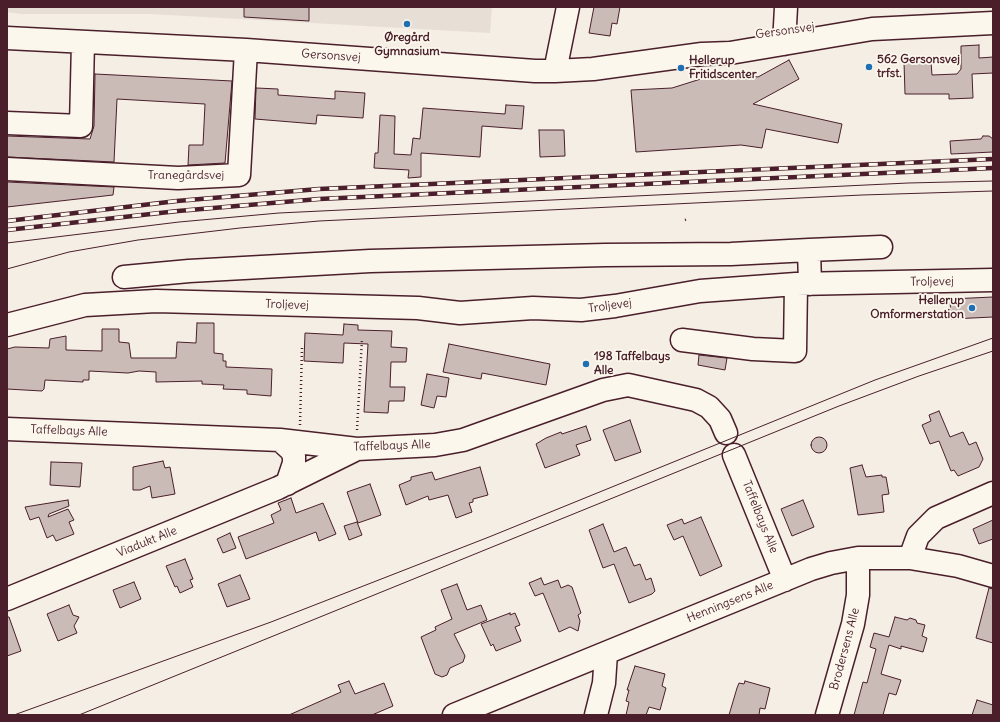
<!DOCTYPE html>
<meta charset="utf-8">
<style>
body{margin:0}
#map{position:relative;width:1000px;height:722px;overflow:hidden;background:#f4eee4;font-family:Delius,sans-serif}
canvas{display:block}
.frame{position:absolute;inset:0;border:8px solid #4a1f2b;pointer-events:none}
</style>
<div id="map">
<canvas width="1000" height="722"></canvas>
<div class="frame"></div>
</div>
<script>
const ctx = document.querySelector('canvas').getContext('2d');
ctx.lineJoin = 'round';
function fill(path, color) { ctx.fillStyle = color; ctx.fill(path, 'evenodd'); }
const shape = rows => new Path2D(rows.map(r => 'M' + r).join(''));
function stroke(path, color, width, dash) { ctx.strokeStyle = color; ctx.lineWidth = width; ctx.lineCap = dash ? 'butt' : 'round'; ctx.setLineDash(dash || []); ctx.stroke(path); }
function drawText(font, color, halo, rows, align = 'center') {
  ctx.font = font + ' Delius,sans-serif'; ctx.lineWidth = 3.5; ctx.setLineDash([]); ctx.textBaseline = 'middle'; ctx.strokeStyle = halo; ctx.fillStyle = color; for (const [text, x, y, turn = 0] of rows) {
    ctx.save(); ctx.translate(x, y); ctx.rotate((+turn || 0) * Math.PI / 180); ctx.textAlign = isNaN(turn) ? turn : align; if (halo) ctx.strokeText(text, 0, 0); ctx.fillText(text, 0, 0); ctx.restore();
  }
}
const built = shape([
 [7,7,492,7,490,33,151,14,21,14,7,12]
]);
const building = shape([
 [244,7,309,7,309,21,244,17,244,7],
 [594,7,620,7,617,24,612,23,610,36,589,33,594,7],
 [979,45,979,58,993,57,993,73,972,74,973,98,949,99,949,94,905,94,904,62,931,62,932,75,957,74,961,69,961,46,979,45],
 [789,60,799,79,753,104,842,124,838,143,766,129,762,148,741,145,636,152,631,90,672,88,723,72,758,77,789,60],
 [95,74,232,81,225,163,188,165,189,145,203,145,205,104,117,99,114,162,7,157,7,136,90,139,94,126,95,74],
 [256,88,278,89,278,95,335,99,335,91,365,93,363,118,317,115,316,124,255,119,256,88],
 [506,105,524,106,522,129,482,126,480,157,421,153,421,177,408,178,409,170,374,168,375,153,378,153,380,115,395,116,394,154,411,155,413,138,420,139,423,108,505,114,506,105],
 [539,130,564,130,565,156,540,157,539,130],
 [983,136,989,136,993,139,993,152,951,154,950,141,981,139,983,136],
 [7,182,114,187,113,195,7,207,7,182],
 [993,297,993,317,951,319,950,299,993,297],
 [197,323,214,323,214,353,223,354,223,361,226,361,226,367,272,369,271,396,247,394,247,390,223,389,224,385,202,384,202,381,156,382,156,372,139,371,128,373,89,371,89,380,83,380,83,382,45,380,44,389,42,391,7,389,7,349,15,347,49,348,50,339,66,336,66,350,102,351,102,329,119,329,119,342,129,343,131,358,176,358,177,342,196,343,197,323],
 [344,324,358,325,358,330,392,331,391,347,407,348,406,362,391,362,390,387,405,387,404,401,389,401,388,413,364,412,368,344,344,343,343,363,304,361,305,333,343,335,344,324],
 [449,344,550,364,546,385,482,373,481,379,443,372,449,344],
 [699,355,727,358,725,370,698,365,699,355],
 [427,374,449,378,446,397,437,396,434,408,421,405,427,374],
 [939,411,950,437,963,432,969,445,976,442,983,459,979,467,958,476,954,470,951,471,939,441,930,444,922,425,931,421,929,415,939,411],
 [630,420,641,452,615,461,603,430,630,420],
 [586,426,591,440,576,445,580,455,545,468,536,444,546,438,561,432,562,434,586,426],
 '811 445a8 8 0 1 1 16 0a8 8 0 1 1-16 0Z',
 [163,461,165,468,170,467,175,494,152,498,150,486,140,490,133,490,133,467,163,461],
 [51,462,82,463,80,487,50,485,51,462],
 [862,465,866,477,882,475,882,477,886,477,889,494,882,495,884,512,858,515,850,468,862,465],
 [480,467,488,495,473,499,473,502,469,503,472,512,456,518,448,495,429,500,428,496,406,505,399,485,411,480,411,477,432,472,435,480,480,467],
 [370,484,381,515,358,523,347,492,370,484],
 [291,498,296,513,323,503,336,534,319,541,316,532,246,559,238,537,274,523,271,515,281,510,278,503,291,498],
 [68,500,69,506,49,514,48,517,68,509,74,520,69,522,74,534,56,541,53,535,47,538,39,517,30,520,25,507,68,500],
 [803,500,814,527,792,536,781,509,803,500],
 [701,517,722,566,700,576,683,536,674,540,667,525,682,519,684,524,701,517],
 [993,520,993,539,979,544,973,529,993,520],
 [357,522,362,535,349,540,344,526,357,522],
 [603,524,614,552,626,547,634,566,640,564,646,580,651,578,655,591,652,594,629,603,614,564,603,568,589,530,603,524],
 [230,533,236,548,223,553,217,539,230,533],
 [185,559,193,579,190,580,193,587,180,593,177,586,175,587,166,566,185,559],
 [240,575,250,599,227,607,218,584,240,575],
 [541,578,544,585,558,580,561,588,568,585,572,587,581,613,578,615,580,621,578,631,570,627,559,632,543,593,535,596,529,583,541,578],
 [134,582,141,599,120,608,113,590,134,582],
 [457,584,467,610,481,605,487,620,454,634,465,656,463,662,450,668,447,675,442,677,435,674,421,637,436,630,435,627,452,619,441,590,457,584],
 [989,588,993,589,993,643,976,638,989,588],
 [69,605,73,615,79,617,74,626,77,633,58,641,47,614,69,605],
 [510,613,510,615,515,613,520,625,515,627,521,641,496,651,493,644,491,646,481,624,510,613],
 [7,617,9,617,21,651,7,656,7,617],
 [895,617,907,620,910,618,916,620,917,623,925,625,922,636,927,638,923,652,901,646,901,649,889,645,881,674,901,680,896,695,889,693,883,715,854,715,863,682,867,683,876,649,870,647,874,633,889,637,895,617],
 [635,666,665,674,662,686,666,688,660,710,649,707,646,715,626,715,629,702,626,701,629,690,627,690,635,666],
 [349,681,355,694,384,683,393,706,372,715,289,715,341,692,338,685,349,681],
 [745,681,770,688,765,709,760,708,759,715,729,715,737,688,739,683,744,684,745,681],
 [977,700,993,705,993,715,972,715,977,700]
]);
const path = shape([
 [685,220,688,219],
 [300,425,302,347],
 [357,430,362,339]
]);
const minor = shape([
 [7,38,246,50,535,71,555,71,593,69,702,54,730,53,872,29,993,23],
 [784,44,786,7],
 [555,71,568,7],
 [7,123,81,126,83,42],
 [7,169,178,178,239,175,246,50],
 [809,250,881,247],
 [124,277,189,271,370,261,605,255,731,254,809,250,810,284],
 [7,325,85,305,156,301,418,308,460,313,533,308,581,310,615,306,700,291,796,284,993,280],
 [682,340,753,349,795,351,796,284],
 [7,429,280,440,357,449,435,445,463,440,603,390,628,385,696,400,709,407,720,419,726,433],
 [280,440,291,450,294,456,294,463,287,484],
 [734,455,785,580],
 [910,558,958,566,993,576],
 [7,599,278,488,357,449],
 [454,715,811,569,831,563,858,558,910,558,918,536,936,518,993,493],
 [596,715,604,683,606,653],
 [827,715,853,624,858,595,858,558]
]);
const tram = shape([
 [7,243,179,222,279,213,908,183,993,181],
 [7,269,69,252,138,240,240,228,319,221,862,195,993,191],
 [14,715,271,622,489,537,875,380,993,338],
 [79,715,839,406,919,376,993,351]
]);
const rail = shape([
 [7,221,177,201,319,189,993,159],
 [7,230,178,211,319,199,993,168]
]);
const markers = [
 [407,24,4,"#1f6fb2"],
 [869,67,4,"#1f6fb2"],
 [681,68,4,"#1f6fb2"],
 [972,308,4,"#1f6fb2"],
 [586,364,4,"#1f6fb2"]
];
const streetNames = [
 ["Gersonsvej",785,31,-8],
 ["Gersonsvej",331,56,4],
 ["Tranegårdsvej",186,176],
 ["Troljevej",932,282,-1],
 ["Troljevej",287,305,2],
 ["Troljevej",610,306,-8],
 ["Taffelbays Alle",69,431,2],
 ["Taffelbays Alle",392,446,-2],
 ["Taffelbays Alle",760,517,68],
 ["Viadukt Alle",147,542,-22],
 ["Henningsens Alle",730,602,-22],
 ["Brodersens Alle",845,649,-75]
];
const poiNames = [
 ["Øregård",407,38,"center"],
 ["Gymnasium",407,52,"center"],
 ["562 Gersonsvej",877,60],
 ["trfst.",877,74],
 ["Hellerup",689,61],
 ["Fritidscenter",689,75],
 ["Hellerup",964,301,"right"],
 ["Omformerstation",964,315,"right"],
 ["198 Taffelbays",594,357],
 ["Alle",594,371]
];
fill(built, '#e7dfd6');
fill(building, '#cabbb6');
stroke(building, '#4a1f2b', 1);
stroke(minor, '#4a1f2b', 25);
stroke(path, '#4a1f2b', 2.5, [1, 3]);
stroke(minor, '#fbf7ec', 22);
stroke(tram, '#4a1f2b', 1);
stroke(rail, '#4a1f2b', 4.5);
stroke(rail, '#fbf7ec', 3, [9]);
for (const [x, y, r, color] of markers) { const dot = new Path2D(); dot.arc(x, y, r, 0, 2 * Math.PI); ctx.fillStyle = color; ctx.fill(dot); stroke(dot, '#fbf7ec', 1.5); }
drawText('12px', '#4a1f2b', '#fbf7ec', streetNames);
drawText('bold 12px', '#4a1f2b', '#fbf7ec', poiNames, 'left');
</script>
